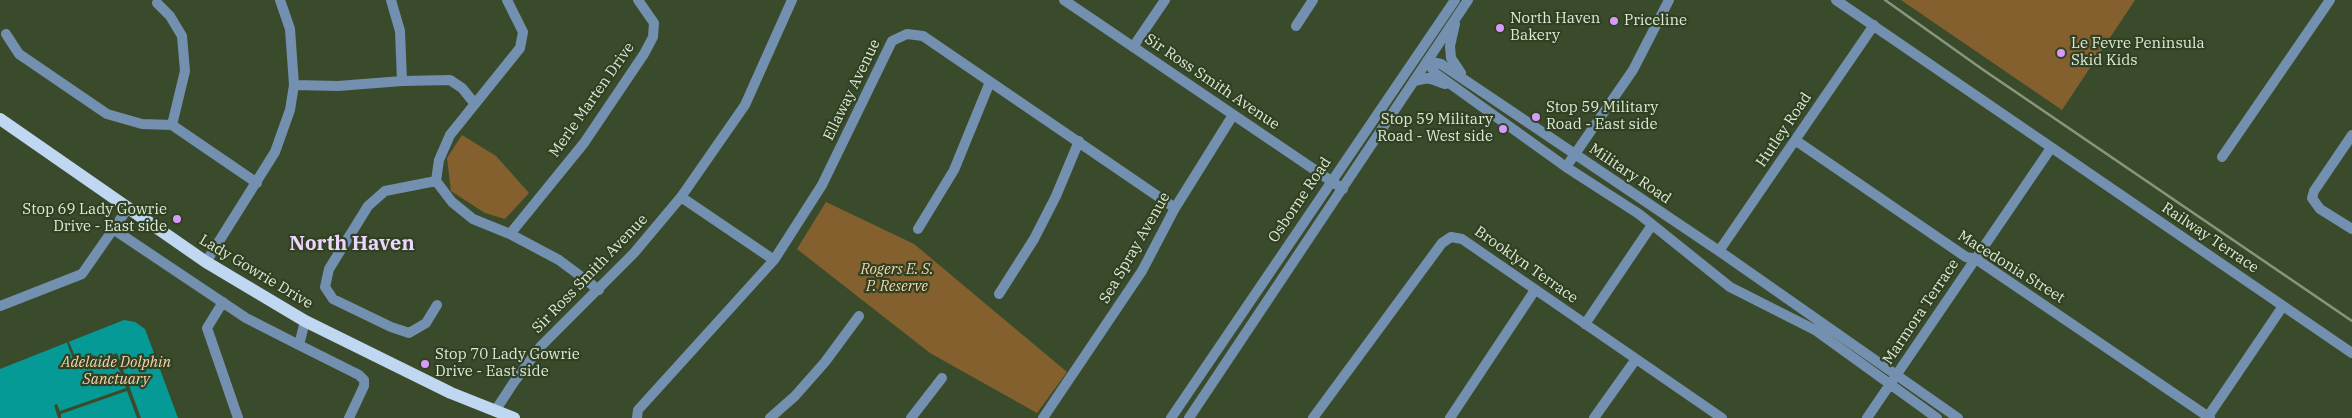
<!DOCTYPE html>
<style>
body{margin:0}
canvas{display:block;background:#3a4b2c}
</style>
<canvas width="2352" height="418"></canvas>
<script>
const ctx = document.querySelector('canvas').getContext('2d');
ctx.lineJoin = 'round';
function fill(path, color) { ctx.fillStyle = color; ctx.fill(path, 'evenodd'); }
const shape = rows => new Path2D(rows.map(r => 'M' + r).join(''));
function stroke(path, color, width, dash) { ctx.strokeStyle = color; ctx.lineWidth = width; ctx.lineCap = dash ? 'butt' : 'round'; ctx.setLineDash(dash || []); ctx.stroke(path); }
function drawText(font, color, halo, rows, align = 'center') {
  ctx.font = font + ' "IBM Plex Serif",serif'; ctx.lineWidth = 4.5; ctx.setLineDash([]); ctx.textBaseline = 'middle'; ctx.strokeStyle = halo; ctx.fillStyle = color; for (const [text, x, y, turn = 0] of rows) {
    ctx.save(); ctx.translate(x, y); ctx.rotate((+turn || 0) * Math.PI / 180); ctx.textAlign = isNaN(turn) ? turn : align; if (halo) ctx.strokeText(text, 0, 0); ctx.fillText(text, 0, 0); ctx.restore();
  }
}
const green = shape([
 [1901,0,2135,0,2062,110],
 [462,135,496,156,529,193,505,219,485,213,451,191,447,158],
 [826,202,914,244,1067,372,1037,413,930,353,797,249]
]);
const water = shape([
 [124,320,135,322,145,329,178,418,0,418,0,369]
]);
const pier = shape([
 [69,342,75,356,91,358,92,355,102,358,117,353,141,418,137,418,127,391,61,414,61,418,58,418,54,405,57,404,60,411,126,388,115,358,91,366,91,362,73,359,67,343]
]);
const minor = shape([
 [391,0,400,31,402,81],
 [507,0,523,32,520,48,450,135,439,160,436,181,452,202,473,219,510,234,559,260,599,290],
 [1064,0,1343,189],
 [1836,0,2352,353],
 [157,3,170,16,182,36,185,71,172,125],
 [1455,24,1450,46,1451,58,1461,73],
 [1296,26,1313,0],
 [6,34,19,54,107,114,142,124,172,125,257,183],
 [1133,47,1165,0],
 [1427,61,1441,64,1722,253,1958,418],
 [1427,61,1435,73,1566,167,1639,214,1730,287,1815,330,1937,418],
 [1414,81,1428,78,1445,84],
 [294,85,338,86,402,81,450,80,462,88,475,104],
 [2352,135,2314,191,2312,198,2320,209,2352,229],
 [1795,140,1966,257,1976,259,2210,418],
 [2222,157,2330,0],
 [1566,167,1633,70,1669,0],
 [436,181,385,191,368,206,329,269,325,287,333,299,391,327,409,333,426,323,437,305],
 [681,197,774,260],
 [113,229,246,318,299,345,305,321],
 [918,229,954,170,990,82],
 [510,234,584,143,644,54,653,37,654,23,638,0],
 [1719,251,1874,25],
 [206,262,275,152,290,110,294,85,290,29,280,0],
 [999,294,1034,239,1056,196,1079,141],
 [223,302,207,328,238,418],
 [0,306,82,274,128,208],
 [1585,324,1652,225],
 [299,345,359,375,364,380,364,386,349,418],
 [495,411,514,382,541,346,634,253,681,197,745,105,792,0],
 [637,418,638,410,774,260,822,185,892,41,907,34,923,36,1175,208],
 [770,418,795,396,825,362,859,316],
 [911,418,942,378],
 [1043,418,1142,271,1175,208,1233,115],
 [1171,418,1455,0],
 [1189,418,1468,0],
 [1313,418,1442,243,1451,237,1462,239,1722,418],
 [1450,418,1535,290],
 [1594,418,1636,359],
 [1867,418,2051,148],
 [2207,418,2283,306]
]);
const major = shape([
 [0,119,206,262,305,321,451,393,514,418]
]);
const rail = shape([
 [1885,0,1982,69,2352,321]
]);
const markers = [
 [1614,21,5,"#d69bfa"],
 [1500,28,5,"#d69bfa"],
 [2061,53,5,"#d69bfa"],
 [1536,117,5,"#d69bfa"],
 [1503,129,5,"#d69bfa"],
 [177,219,5,"#d69bfa"],
 [425,364,5,"#d69bfa"]
];
const poiNames = [
 ["North Haven",1510,19],
 ["Bakery",1510,36],
 ["Priceline",1624,21],
 ["Le Fevre Peninsula",2071,44],
 ["Skid Kids",2071,61],
 ["Stop 59 Military",1546,108],
 ["Road - East side",1546,125],
 ["Stop 59 Military",1493,120,"right"],
 ["Road - West side",1493,137,"right"],
 ["Stop 69 Lady Gowrie",167,210,"right"],
 ["Drive - East side",167,227,"right"],
 ["Stop 70 Lady Gowrie",435,355],
 ["Drive - East side",435,372]
];
const streetNames = [
 ["Sir Ross Smith Avenue",1212,82,34],
 ["Ellaway Avenue",852,90,-64],
 ["Merle Marten Drive",592,100,-55],
 ["Hutley Road",1784,130,-56],
 ["Military Road",1630,174,34],
 ["Osborne Road",1300,200,-56],
 ["Railway Terrace",2210,238,34],
 ["Sea Spray Avenue",1135,248,-60],
 ["Brooklyn Terrace",1526,265,35],
 ["Macedonia Street",2011,267,32],
 ["Lady Gowrie Drive",256,272,31],
 ["Sir Ross Smith Avenue",590,274,-46],
 ["Marmora Terrace",1921,312,-56]
];
const parkNames = [
 ["Rogers E. S.",897,270],
 ["P. Reserve",897,287],
 ["Adelaide Dolphin",116,363],
 ["Sanctuary",116,380]
];
const districtNames = [
 ["North Haven",352,244]
];
fill(green, '#85602f');
fill(water, '#069a96');
fill(pier, '#3a4b2c');
stroke(minor, '#7390b1', 10);
stroke(major, '#c0d7f2', 12);
stroke(rail, '#88967d', 2.5);
for (const [x, y, r, color] of markers) { const dot = new Path2D(); dot.arc(x, y, r, 0, 2 * Math.PI); ctx.fillStyle = color; ctx.fill(dot); stroke(dot, '#304022', 2); }
drawText('15px', '#dee9d6', '#304022', poiNames, 'left');
drawText('15px', '#dee9d6', '#304022', streetNames);
drawText('italic 15px', '#f6d4ac', '#304022', parkNames);
drawText('bold 20px', '#eed5fe', '#304022', districtNames);
</script>
